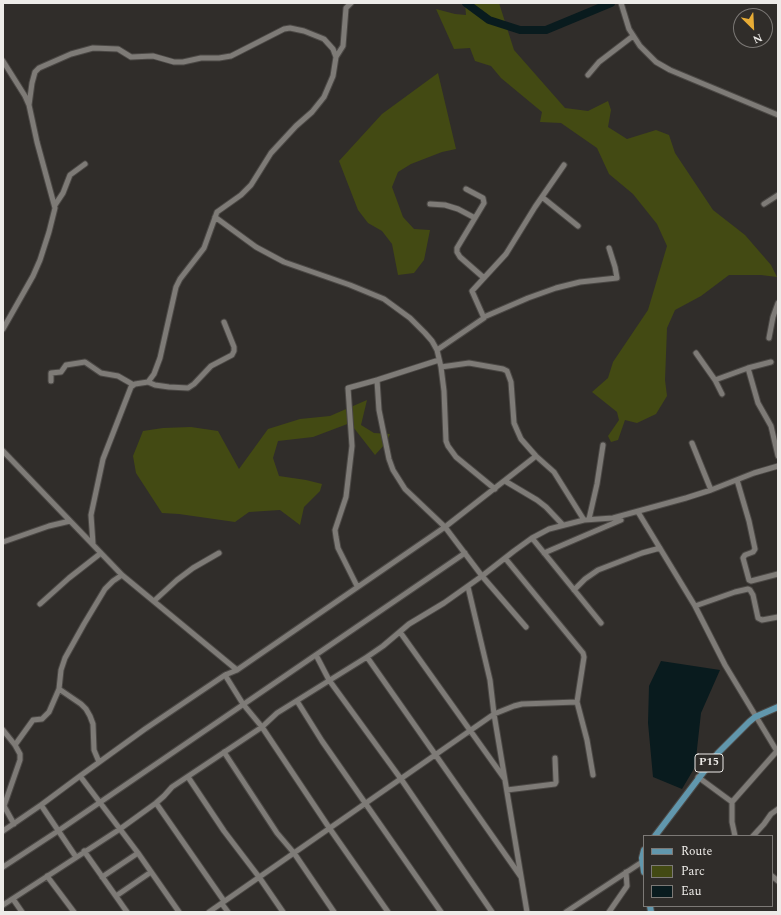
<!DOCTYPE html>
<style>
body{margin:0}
#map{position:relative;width:781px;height:915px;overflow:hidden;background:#302d2a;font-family:Spectral,serif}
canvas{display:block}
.frame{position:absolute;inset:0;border:4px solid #edebe8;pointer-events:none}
.legend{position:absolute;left:643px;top:835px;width:130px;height:72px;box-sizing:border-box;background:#302d2a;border:1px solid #7c7976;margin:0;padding:5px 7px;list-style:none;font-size:12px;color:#edebe8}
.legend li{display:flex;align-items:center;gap:8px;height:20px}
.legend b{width:20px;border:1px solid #7c7976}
.north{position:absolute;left:733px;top:8px;width:40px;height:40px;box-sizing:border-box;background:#302d2a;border:1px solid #7c7976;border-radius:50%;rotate:156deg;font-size:11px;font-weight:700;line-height:16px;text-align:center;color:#edebe8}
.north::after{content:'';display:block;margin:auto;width:14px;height:18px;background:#e7ac36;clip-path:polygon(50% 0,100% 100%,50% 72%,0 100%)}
</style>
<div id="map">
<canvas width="781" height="915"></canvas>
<div class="frame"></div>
<ul class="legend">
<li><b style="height:5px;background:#6197ad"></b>Route</li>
<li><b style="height:11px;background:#434a13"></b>Parc</li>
<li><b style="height:11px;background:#091b1e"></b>Eau</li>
</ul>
<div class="north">N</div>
</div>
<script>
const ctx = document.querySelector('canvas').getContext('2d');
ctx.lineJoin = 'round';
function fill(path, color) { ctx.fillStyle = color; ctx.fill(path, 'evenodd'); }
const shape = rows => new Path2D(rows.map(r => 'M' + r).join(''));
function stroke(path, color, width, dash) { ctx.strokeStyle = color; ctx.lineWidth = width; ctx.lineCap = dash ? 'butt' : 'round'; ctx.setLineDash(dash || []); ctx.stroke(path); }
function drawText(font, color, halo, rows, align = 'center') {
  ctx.font = font + ' Spectral,serif'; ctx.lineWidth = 4; ctx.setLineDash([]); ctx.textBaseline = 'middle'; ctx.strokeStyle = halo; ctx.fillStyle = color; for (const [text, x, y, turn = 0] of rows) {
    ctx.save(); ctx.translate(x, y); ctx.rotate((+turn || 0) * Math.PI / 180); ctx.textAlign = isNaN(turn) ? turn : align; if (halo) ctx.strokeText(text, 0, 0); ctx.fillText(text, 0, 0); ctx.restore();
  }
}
const green = shape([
 [465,3,499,3,514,50,565,108,588,111,608,101,611,110,608,127,627,139,656,130,669,135,675,153,713,210,745,235,771,265,777,277,761,275,729,275,701,296,675,310,667,328,665,380,667,396,656,414,637,423,625,420,618,440,611,442,608,436,619,420,617,412,592,392,608,378,613,362,648,310,667,246,657,224,633,194,609,174,597,148,561,123,540,122,542,112,501,78,491,66,475,61,470,48,454,49,436,9,455,14,466,15],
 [438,73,456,149,442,152,411,164,398,172,392,187,403,217,414,229,430,230,424,260,414,273,398,275,392,244,382,231,368,223,358,210,339,161,382,114],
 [367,400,361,425,374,433,390,434,386,443,375,455,350,423,313,437,278,441,273,458,279,476,306,480,322,484,320,491,304,507,300,525,280,510,249,512,235,522,179,514,162,513,136,473,133,456,143,431,163,428,191,427,218,431,239,469,268,429,300,419,330,416]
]);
const water = shape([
 [661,661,720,670,701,713,695,767,682,789,653,777,648,723,649,686]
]);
const river = shape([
 [466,3,489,20,520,30,546,30,611,3]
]);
const minor = shape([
 [621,3,629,29,640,46,656,62,670,70,778,115],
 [336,57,343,46,346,8,351,3],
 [3,61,25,96,29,105,37,142,55,208,49,232,40,260,33,276,3,329],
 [588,75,599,62,633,36],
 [29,105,32,83,35,72,39,68,71,54,93,48,118,49,131,57,153,56,174,62,183,62,201,58,219,58,231,56,284,29,290,28,304,31,324,39,333,49,336,57,333,76,324,97,312,112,296,126,271,153,251,185,241,195,217,212,204,248,180,279,176,287,160,358,154,374,148,382,135,384,131,387,103,459,91,515,93,544],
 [466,189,483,198,484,203,457,248,457,252,460,257,484,278],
 [542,197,578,226],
 [430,204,445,205,458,209,475,218],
 [764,204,778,195],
 [55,205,63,193,70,175,85,164],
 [215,217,256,247,284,262,350,285,384,299,410,318,425,333,432,341,437,350,441,367,444,391,446,441,448,446,456,457,495,489],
 [484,317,528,298,556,288,580,282,617,278,615,267,609,248],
 [769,338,773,317,778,303],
 [437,350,484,318,472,291,506,254,535,207,564,165],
 [696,353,715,380,748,368,771,362],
 [441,367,469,363,503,369,507,371,511,382,514,423,517,430,521,439,536,456,554,472,584,520],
 [748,368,758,403,771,426,778,456],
 [715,380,722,394],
 [51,381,51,373,61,372,66,365,85,362,101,373,118,376,132,384],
 [148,382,155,385,169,387,188,388,194,384,211,366,232,355,234,351,234,347,224,322],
 [692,443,711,490],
 [3,451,122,575,237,670],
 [737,480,749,521,755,549,753,552,745,555,743,558,749,580,751,581,778,574],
 [505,481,537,500,546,507,563,525],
 [638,512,695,606,725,665,778,753],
 [589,519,597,484,603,445],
 [532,538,601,623],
 [3,542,49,526,70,521],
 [544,553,621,520],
 [505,558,583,653,584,657,577,702,587,740,593,775],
 [357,586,338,548,336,537,335,530,346,497,352,446,348,388,377,380,439,360],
 [468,587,490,680,494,714,527,912],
 [574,590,585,579,598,570,642,553,660,548],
 [154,601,177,580,193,568,219,553],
 [40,604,69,578,101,553],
 [695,606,735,592,748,589,750,590,753,595,758,618,762,620,778,617],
 [526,627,482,576,514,551,532,538,549,529,584,520,613,518,686,498,711,490,754,473,778,466],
 [400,632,504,778],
 [316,655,329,680,401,779,492,912],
 [367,657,521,877],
 [225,675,243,704,262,727,330,829,388,912],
 [59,689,81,704,86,709,90,716,93,724,94,750,99,762],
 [297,701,322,741,441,912],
 [3,730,15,745,20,754,20,760,4,806,14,824],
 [15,745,33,720,42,719,49,712,59,689,61,670,65,658,84,624,105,589,113,581,122,575],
 [224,752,277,833,294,853,334,912],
 [80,776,138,853,179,912],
 [188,777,224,831,259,877,283,912],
 [698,777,732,802],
 [507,790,555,784,556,782,555,758],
 [156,803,224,901],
 [41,805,76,857],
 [3,831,41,805,80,776,145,729,225,675,237,670,445,527,536,456],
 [735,836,732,822,732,802,777,751,778,751],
 [753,836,764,824,771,814,778,809],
 [84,851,127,912],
 [3,867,58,831,465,553],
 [47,876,74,912],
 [772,876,778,881],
 [102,877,138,853],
 [116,896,151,872],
 [13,899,22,912],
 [222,904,228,912],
 [3,905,120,829,156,803,164,796,172,787,262,727,277,713,367,657,383,646,409,624,444,603,482,576,445,527,405,489,393,470,389,459,379,410,377,380],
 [209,912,494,714,514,706,522,704,577,702],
 [566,912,642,862],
 [609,912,627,886,626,872]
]);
const major = shape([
 [655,836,718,753,749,722,755,717,778,707],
 [644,850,642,858,644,872],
 [650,906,651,912]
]);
const shields = [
 [709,763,28]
];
const shieldNames = [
 ["P15",709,763]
];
fill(green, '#434a13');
fill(water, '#091b1e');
stroke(river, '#091b1e', 8);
stroke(minor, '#4b4845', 7);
stroke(major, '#4b4845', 8);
stroke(minor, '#7e7b77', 5);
stroke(major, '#6197ad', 6);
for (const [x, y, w] of shields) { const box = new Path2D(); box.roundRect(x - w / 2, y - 9, w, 18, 3); ctx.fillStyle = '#302d2a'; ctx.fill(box); stroke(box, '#edebe8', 1); }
drawText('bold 11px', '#edebe8', null, shieldNames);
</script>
